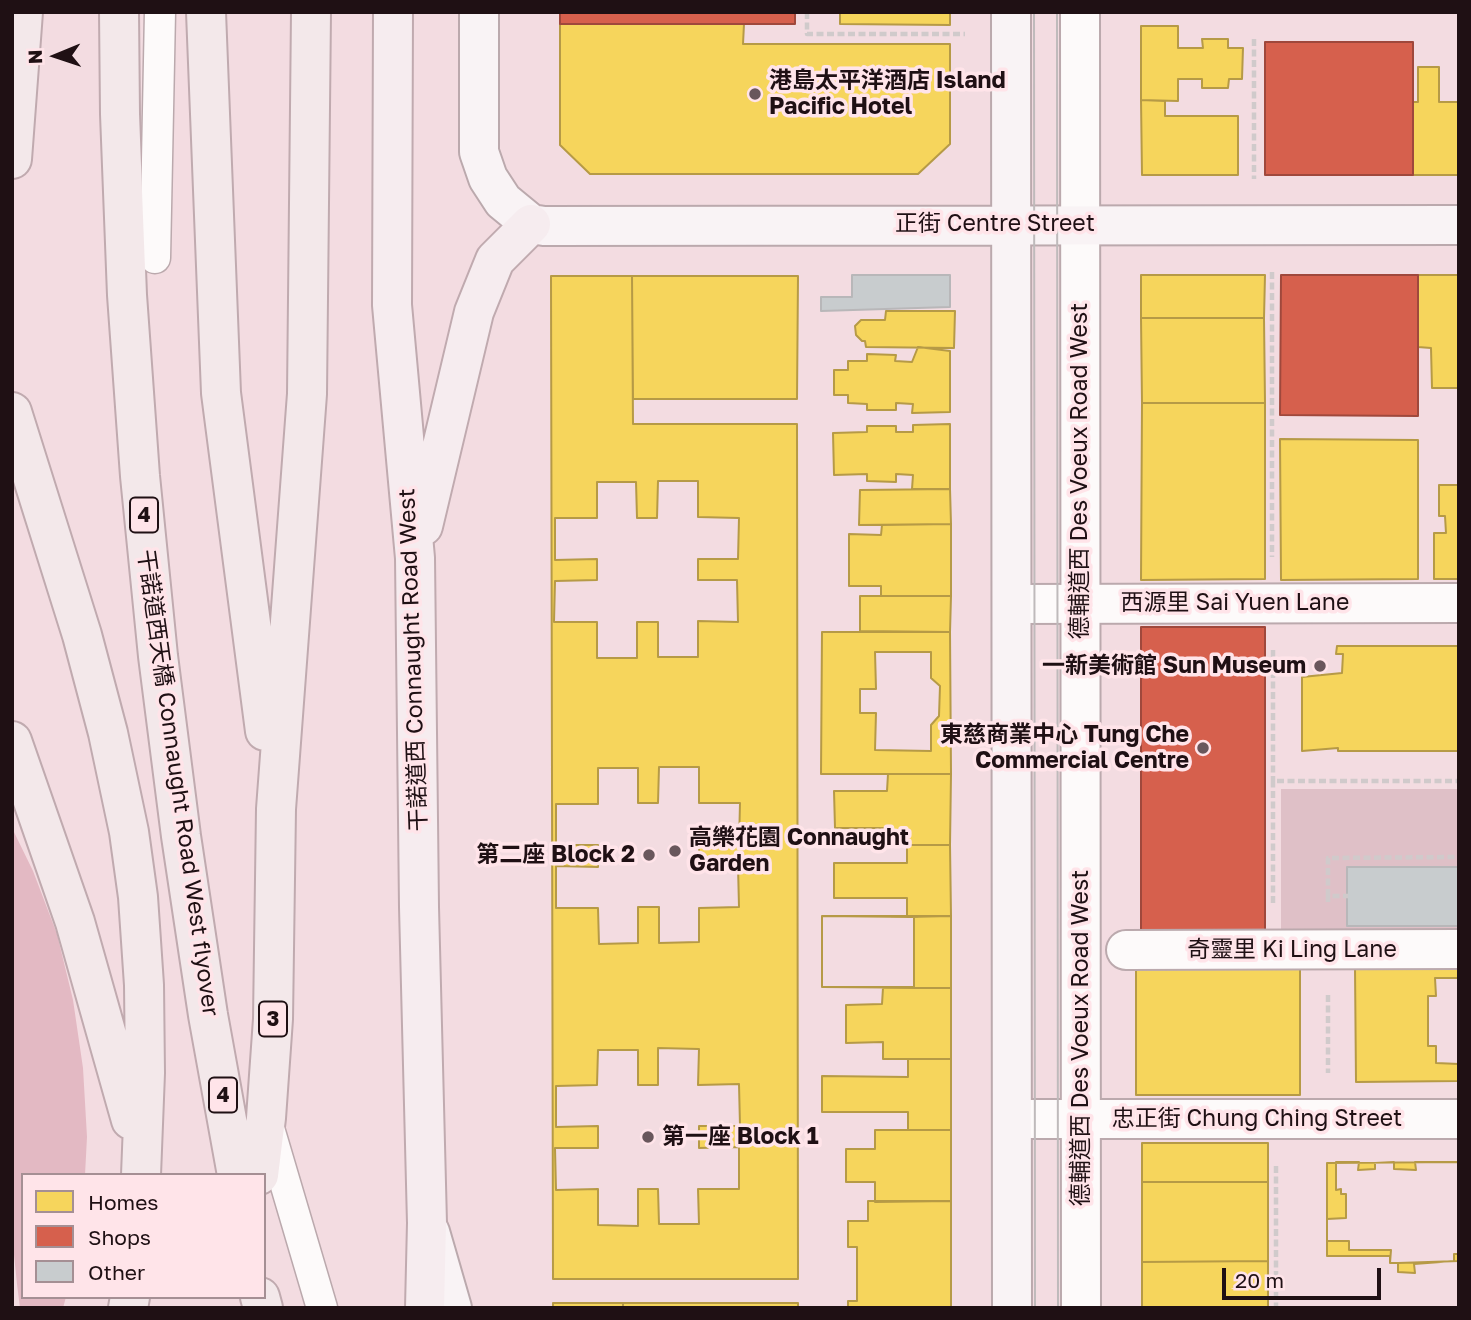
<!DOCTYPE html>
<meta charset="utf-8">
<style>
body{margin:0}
#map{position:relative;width:1471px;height:1320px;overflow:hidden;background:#f3dce1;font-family:"Golos Text",sans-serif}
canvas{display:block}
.frame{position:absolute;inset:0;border:14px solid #1f1014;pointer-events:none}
.legend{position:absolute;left:21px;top:1173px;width:245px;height:126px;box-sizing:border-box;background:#ffe4e9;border:2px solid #a58f94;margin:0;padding:9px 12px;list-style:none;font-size:21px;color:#1f1014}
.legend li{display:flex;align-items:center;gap:14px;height:35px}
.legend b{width:35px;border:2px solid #a58f94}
.north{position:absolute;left:21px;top:21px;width:70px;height:70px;-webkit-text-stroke:5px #ffe4e9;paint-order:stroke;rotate:268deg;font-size:19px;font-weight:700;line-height:28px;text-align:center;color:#1f1014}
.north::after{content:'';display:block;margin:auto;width:24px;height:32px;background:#1f1014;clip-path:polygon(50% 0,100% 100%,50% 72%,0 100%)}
.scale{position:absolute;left:1222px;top:1268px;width:159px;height:32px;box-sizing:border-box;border:4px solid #1f1014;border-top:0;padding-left:9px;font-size:21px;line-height:24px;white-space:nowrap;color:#1f1014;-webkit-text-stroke:5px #ffe4e9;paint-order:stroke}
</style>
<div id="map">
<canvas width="1471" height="1320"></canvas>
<div class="frame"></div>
<ul class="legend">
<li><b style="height:19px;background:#f6d55c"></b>Homes</li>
<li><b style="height:19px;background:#d6604d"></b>Shops</li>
<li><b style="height:19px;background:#c8ccce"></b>Other</li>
</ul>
<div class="north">N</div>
<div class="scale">20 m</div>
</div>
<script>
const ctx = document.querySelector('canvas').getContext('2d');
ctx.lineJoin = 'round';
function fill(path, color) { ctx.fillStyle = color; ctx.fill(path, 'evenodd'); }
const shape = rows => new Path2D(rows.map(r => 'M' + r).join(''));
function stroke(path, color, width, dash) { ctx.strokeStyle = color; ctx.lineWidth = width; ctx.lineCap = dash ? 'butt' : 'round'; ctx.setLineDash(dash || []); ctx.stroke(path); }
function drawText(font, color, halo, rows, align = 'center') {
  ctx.font = font + ' "Golos Text","Noto Sans TC",sans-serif'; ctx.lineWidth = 7; ctx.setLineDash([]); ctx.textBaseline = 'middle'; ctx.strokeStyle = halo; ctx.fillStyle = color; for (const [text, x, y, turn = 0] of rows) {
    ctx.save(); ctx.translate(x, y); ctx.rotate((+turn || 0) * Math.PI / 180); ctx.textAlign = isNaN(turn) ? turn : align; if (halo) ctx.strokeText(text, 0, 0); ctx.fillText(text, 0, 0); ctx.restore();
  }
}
const green = shape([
 [1281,789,1459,789,1459,931,1281,931]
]);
const forest = shape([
 [12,828,33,871,57,934,73,1000,83,1068,87,1137,85,1175,23,1175,23,1297,66,1297,63,1308,20,1308,17,1284,12,1235]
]);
const homes = shape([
 [840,12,950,12,950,25,840,24,840,12],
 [560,24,744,24,743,44,950,44,950,144,918,174,590,174,560,145,560,24],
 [1141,26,1178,26,1178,48,1203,48,1202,39,1228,39,1228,48,1243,48,1242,79,1229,79,1228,88,1202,88,1202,79,1178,79,1178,101,1141,100,1141,26],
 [1418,67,1439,67,1439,102,1459,102,1459,175,1413,175,1413,102,1418,102,1418,67],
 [1141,100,1165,101,1165,116,1238,116,1238,175,1142,175,1141,100],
 [1141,275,1265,275,1264,318,1141,318,1141,275],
 [1418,275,1459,275,1459,388,1432,388,1431,348,1418,347,1418,275],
 [551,276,632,276,633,424,797,424,798,1279,553,1279,551,276],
 [632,276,798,276,797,399,633,399,632,276],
 [886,311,955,311,954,348,866,347,865,341,862,341,856,335,855,326,861,320,885,320,886,311],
 [1141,318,1264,318,1265,403,1142,403,1141,318],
 [918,347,950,351,950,412,912,413,913,404,896,403,896,410,867,410,867,404,848,403,848,395,834,395,834,370,848,370,848,361,867,361,867,354,896,355,895,361,912,362,918,347],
 [1142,403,1265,403,1265,579,1141,580,1142,403],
 [950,424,950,489,912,489,913,475,896,474,896,482,867,481,867,474,834,475,833,433,867,432,867,426,896,426,896,432,913,432,913,425,950,424],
 [1280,439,1418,440,1418,579,1281,580,1280,439],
 [658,481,698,481,698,517,739,518,738,559,698,559,698,580,737,580,738,622,698,621,698,657,658,657,658,622,637,622,637,658,597,658,597,622,554,622,555,581,597,580,597,559,555,560,555,518,597,518,597,482,636,482,637,518,657,518,658,481],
 [1439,485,1459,485,1459,579,1434,579,1434,533,1446,533,1445,516,1439,516,1439,485],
 [950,489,951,524,859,525,860,490,950,489],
 [951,524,951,596,881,596,881,586,849,586,849,534,881,535,882,525,951,524],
 [860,596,951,596,950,632,860,631,860,596],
 [822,632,950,632,951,774,821,774,822,632],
 [1337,646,1459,646,1459,751,1338,751,1338,748,1302,751,1302,677,1342,673,1343,654,1336,654,1337,646],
 [875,652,931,652,931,678,940,686,939,716,931,725,931,751,875,750,876,713,860,713,860,689,876,689,875,652],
 [659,767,699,767,699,803,740,803,739,844,699,845,699,865,738,866,739,907,699,908,699,942,659,943,659,907,638,907,638,943,599,944,598,908,556,908,556,866,598,867,598,845,556,845,556,804,598,804,598,768,638,768,638,803,658,803,659,767],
 [888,774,951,774,950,845,888,845,888,828,835,828,834,791,887,791,888,774],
 [907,845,950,845,951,916,907,917,907,898,834,898,834,863,907,863,907,845],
 [822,916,914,917,914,987,822,987,822,916],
 [822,916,951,916,951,988,822,987,822,916],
 [1300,968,1300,1095,1136,1095,1136,969,1300,968],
 [1355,968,1459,968,1459,1081,1356,1082,1355,968],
 [1435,978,1459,978,1459,1064,1436,1063,1436,1046,1428,1046,1428,996,1436,996,1435,978],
 [883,988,951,988,951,1059,883,1059,883,1042,846,1043,846,1005,882,1004,883,988],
 [658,1048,699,1049,698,1085,739,1084,740,1126,699,1126,699,1148,739,1147,739,1189,698,1189,699,1224,659,1224,658,1189,638,1189,638,1226,598,1225,598,1189,556,1190,555,1148,598,1148,598,1126,556,1127,556,1086,597,1085,598,1050,638,1050,638,1085,658,1085,658,1048],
 [908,1059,951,1059,951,1130,908,1130,908,1112,822,1112,822,1076,908,1077,908,1059],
 [875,1130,951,1130,951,1201,875,1202,875,1182,846,1182,846,1149,875,1149,875,1130],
 [1142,1143,1268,1143,1268,1182,1142,1182,1142,1143],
 [1336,1162,1359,1162,1358,1170,1375,1169,1375,1163,1394,1162,1394,1169,1416,1170,1415,1162,1458,1162,1459,1254,1454,1254,1454,1261,1414,1264,1415,1273,1398,1272,1398,1263,1390,1263,1391,1250,1349,1250,1349,1241,1327,1241,1327,1219,1346,1218,1346,1194,1341,1194,1341,1189,1336,1190,1336,1162],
 [1458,1162,1459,1261,1398,1263,1390,1263,1390,1256,1327,1256,1327,1163,1458,1162],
 [1142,1182,1268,1182,1268,1261,1142,1262,1142,1182],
 [868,1201,951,1201,951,1308,848,1308,848,1301,857,1301,857,1247,848,1247,848,1221,868,1221,868,1201],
 [1268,1261,1268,1308,1142,1308,1142,1262,1268,1261],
 [553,1303,623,1303,623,1308,553,1308,553,1303],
 [623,1303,798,1303,798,1308,623,1308,623,1303]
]);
const shops = shape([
 [560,12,795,12,795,24,560,24,560,12],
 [1265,42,1413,42,1413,175,1265,175,1265,42],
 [1281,275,1418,275,1418,416,1280,415,1281,275],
 [1141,627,1265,627,1265,931,1141,931,1141,627]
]);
const building = shape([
 [852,275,950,275,950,307,821,311,821,297,852,297,852,275],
 [1347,867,1459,867,1459,926,1347,926,1347,867]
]);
const path = shape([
 [807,12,807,34,965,34],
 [1254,39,1254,179],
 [1272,272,1272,557],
 [1273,650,1273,781],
 [1328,896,1328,858,1459,857],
 [1328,902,1328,896,1348,896],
 [1273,903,1273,781,1459,781],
 [1328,995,1328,1073],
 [1276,1166,1276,1308]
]);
const service = shape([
 [155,258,160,12],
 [268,1125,322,1308]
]);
const pedestrian = shape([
 [1012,604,1459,603],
 [1126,950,1459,949]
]);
const minor = shape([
 [1012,1119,1459,1119]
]);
const tertiary = shape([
 [1080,12,1081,1308]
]);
const secondary = shape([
 [479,12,479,152,488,178,503,201,531,224,544,226,1459,225],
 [1011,12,1012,1308],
 [430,1232,452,1308]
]);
const primary = shape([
 [393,12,392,305,415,558,419,907,427,1223,425,1308],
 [423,526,474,312,495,260,531,224]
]);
const trunk = shape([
 [119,12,120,114,127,295,140,476,158,656,181,836,208,1015,237,1175],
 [206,12,221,393,265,731],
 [12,159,23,12],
 [12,412,82,635,108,733,129,832,138,897,144,985,145,1073,141,1175],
 [12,741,75,922,131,1120],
 [259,1175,266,1118,273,1019,276,809,307,394,311,12],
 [260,1297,263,1308],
 [128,1308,130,1297]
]);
const tram = shape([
 [1034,12,1035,1308],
 [1057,12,1058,1308]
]);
const markers = [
 [755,94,7,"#69575c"],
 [1320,666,7,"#69575c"],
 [1203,748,7,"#69575c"],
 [675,851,7,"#69575c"],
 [649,855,7,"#69575c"],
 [648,1137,7,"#69575c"]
];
const shields = [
 [144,515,28],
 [273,1019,28],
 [223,1095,28]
];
const shieldNames = [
 ["4",144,515],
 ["3",273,1019],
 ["4",223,1095]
];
const poiNames = [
 ["港島太平洋酒店 Island",769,81],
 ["Pacific Hotel",769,107],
 ["一新美術館 Sun Museum",1306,666,"right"],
 ["東慈商業中心 Tung Che",1189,735,"right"],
 ["Commercial Centre",1189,761,"right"],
 ["高樂花園 Connaught",689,838],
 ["Garden",689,864],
 ["第二座 Block 2",635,855,"right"],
 ["第一座 Block 1",662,1137]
];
const streetNames = [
 ["正街 Centre Street",995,224],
 ["德輔道西 Des Voeux Road West",1080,471,-90],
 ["西源里 Sai Yuen Lane",1235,603],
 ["干諾道西 Connaught Road West",413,660,-92],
 ["干諾道西天橋 Connaught Road West flyover",178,783,82],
 ["奇靈里 Ki Ling Lane",1292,950],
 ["德輔道西 Des Voeux Road West",1081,1038,-90],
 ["忠正街 Chung Ching Street",1257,1119]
];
fill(green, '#dfc0c7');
fill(forest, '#e3b9c3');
fill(homes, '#f6d55c');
stroke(homes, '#b69a46', 2);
fill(shops, '#d6604d');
stroke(shops, '#9f483c', 2);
fill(building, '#c8ccce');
stroke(building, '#b8b7b9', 2);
stroke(service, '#bba9ad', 33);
stroke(pedestrian, '#bba9ad', 42);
stroke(minor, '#bba9ad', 42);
stroke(tertiary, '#bba9ad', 42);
stroke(secondary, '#bba9ad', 42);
stroke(primary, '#c0aaaf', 42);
stroke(trunk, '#c0aaaf', 42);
stroke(path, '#d0cacb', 4.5, [7, 3.5]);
stroke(service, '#fdfafa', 30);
stroke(pedestrian, '#fdfafa', 38);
stroke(minor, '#fdfafa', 38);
stroke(tertiary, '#fdfafa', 38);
stroke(secondary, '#f9f3f5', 38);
stroke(primary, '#f6ecef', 38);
stroke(trunk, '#f3e8ea', 38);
stroke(tram, '#bfbabb', 2);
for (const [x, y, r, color] of markers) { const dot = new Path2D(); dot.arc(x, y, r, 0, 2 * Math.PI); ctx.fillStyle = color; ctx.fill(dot); stroke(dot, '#ffe4e9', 2.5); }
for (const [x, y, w] of shields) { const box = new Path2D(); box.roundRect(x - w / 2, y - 17.5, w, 35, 5); ctx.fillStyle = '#ffe4e9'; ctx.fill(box); stroke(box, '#1f1014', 2); }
drawText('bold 21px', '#1f1014', null, shieldNames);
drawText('bold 23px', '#1f1014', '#ffe4e9', poiNames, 'left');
drawText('23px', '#1f1014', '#ffe4e9', streetNames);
</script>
